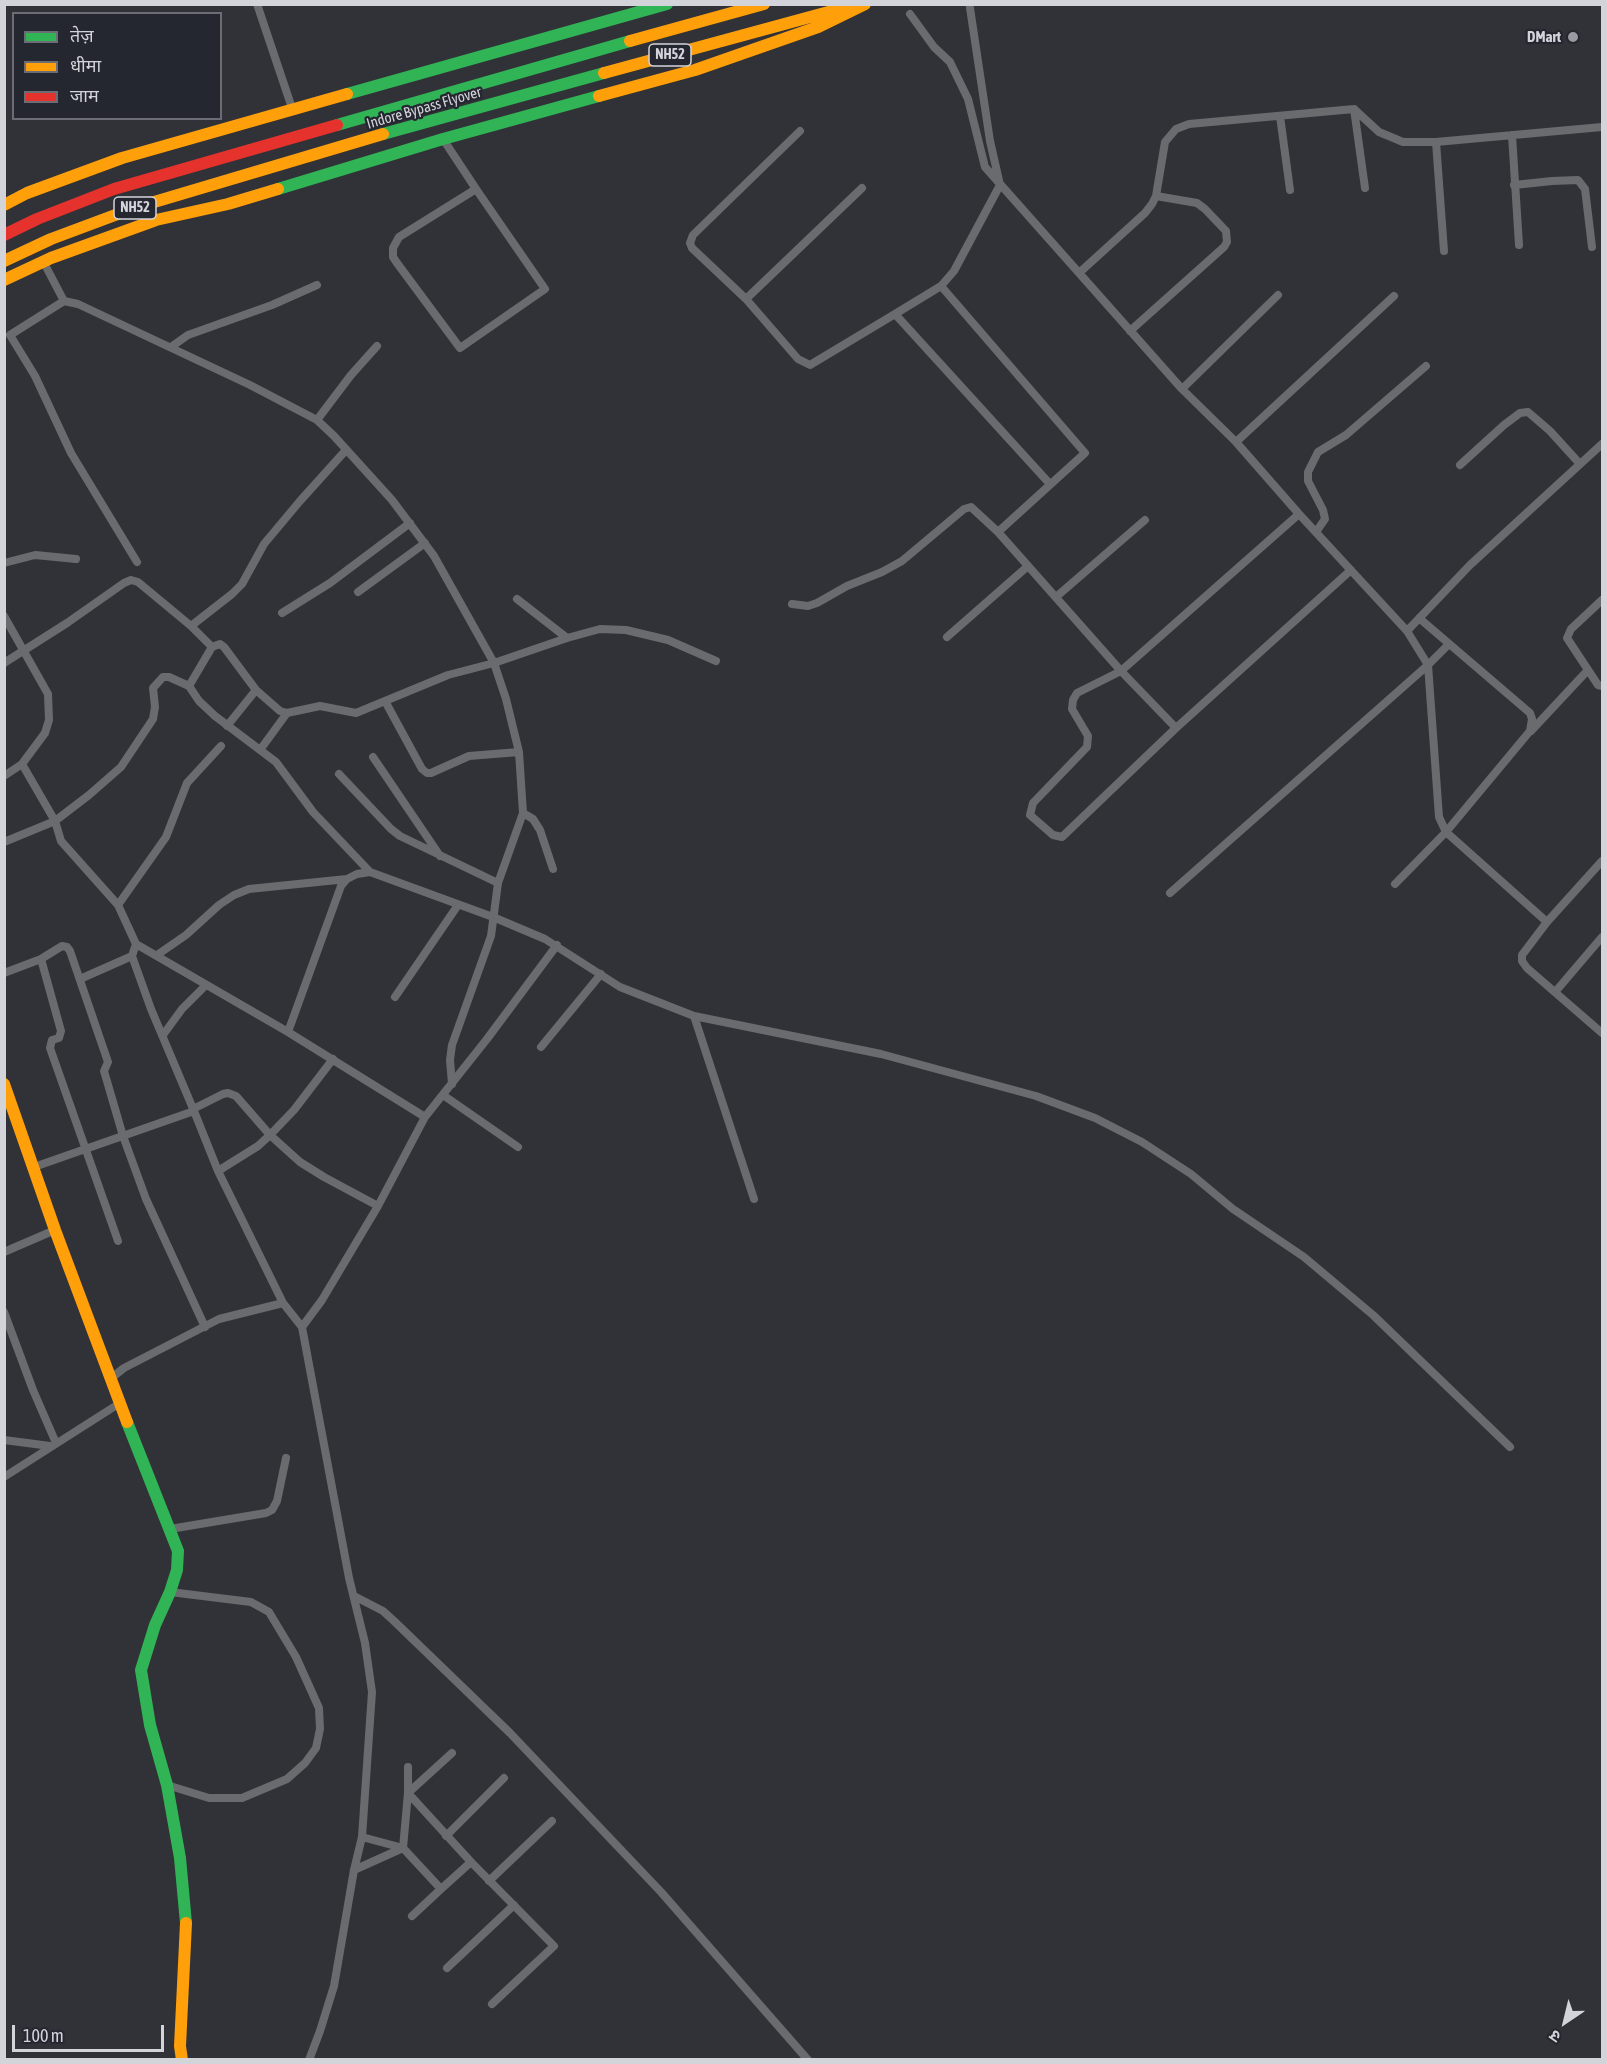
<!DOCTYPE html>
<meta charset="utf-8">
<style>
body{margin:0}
#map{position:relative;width:1607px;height:2064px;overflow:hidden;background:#313237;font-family:"Asap Condensed","Noto Sans Devanagari",sans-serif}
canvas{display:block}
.frame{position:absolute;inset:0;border:6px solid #d3d4da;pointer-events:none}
.legend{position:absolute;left:12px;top:12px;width:210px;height:108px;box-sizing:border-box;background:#252730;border:2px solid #6b6c74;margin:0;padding:8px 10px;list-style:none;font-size:18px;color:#d3d4da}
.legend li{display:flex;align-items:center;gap:12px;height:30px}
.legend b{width:30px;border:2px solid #6b6c74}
.north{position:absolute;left:1535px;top:1992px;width:60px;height:60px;-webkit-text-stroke:4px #252730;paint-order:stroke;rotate:215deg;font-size:16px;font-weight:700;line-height:24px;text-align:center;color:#d3d4da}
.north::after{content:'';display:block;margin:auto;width:21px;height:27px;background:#d3d4da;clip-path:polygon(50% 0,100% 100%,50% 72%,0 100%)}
.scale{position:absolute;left:12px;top:2025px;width:152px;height:27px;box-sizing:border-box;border:3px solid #d3d4da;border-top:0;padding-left:8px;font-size:18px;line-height:21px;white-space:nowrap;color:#d3d4da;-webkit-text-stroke:4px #252730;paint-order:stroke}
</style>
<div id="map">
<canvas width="1607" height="2064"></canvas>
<div class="frame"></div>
<ul class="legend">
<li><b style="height:8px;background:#30b455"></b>तेज़</li>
<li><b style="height:8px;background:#ff9f0a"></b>धीमा</li>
<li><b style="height:8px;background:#e5322d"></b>जाम</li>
</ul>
<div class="north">उ</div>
<div class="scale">100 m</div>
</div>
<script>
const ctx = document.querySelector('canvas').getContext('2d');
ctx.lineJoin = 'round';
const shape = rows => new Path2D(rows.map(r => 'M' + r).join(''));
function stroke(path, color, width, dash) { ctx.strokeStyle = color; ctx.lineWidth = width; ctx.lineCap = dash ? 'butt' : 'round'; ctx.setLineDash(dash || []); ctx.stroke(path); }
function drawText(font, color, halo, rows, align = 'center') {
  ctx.font = font + ' "Asap Condensed",sans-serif'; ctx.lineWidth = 4.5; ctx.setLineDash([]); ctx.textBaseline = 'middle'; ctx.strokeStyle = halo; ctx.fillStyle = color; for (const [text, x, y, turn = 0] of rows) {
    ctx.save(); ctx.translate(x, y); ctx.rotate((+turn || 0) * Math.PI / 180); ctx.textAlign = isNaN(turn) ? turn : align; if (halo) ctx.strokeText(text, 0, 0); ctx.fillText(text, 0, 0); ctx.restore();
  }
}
const street = shape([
 [257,4,293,111],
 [970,8,990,141,1000,185,954,271,941,286,895,314,1049,483],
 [910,14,934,47,950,62,968,99,985,167,1182,389,1236,442,1299,514,1407,631,1428,665,1439,817,1446,832,1547,922,1522,955,1522,961,1527,968,1602,1033],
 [1354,109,1365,188],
 [1280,116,1290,190],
 [800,131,693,235,690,243,692,248,746,299,798,359,810,365,895,314],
 [1512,135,1519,245],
 [443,139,476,189],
 [1436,142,1444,251],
 [1514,185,1552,181,1578,180,1585,189,1592,247],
 [476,189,545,289,460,348,397,263,393,257,393,248,399,237,476,189],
 [43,261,64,301],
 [1079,273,1145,213,1152,204,1156,196,1165,142,1176,129,1189,124,1354,109,1379,132,1403,142,1436,142,1602,127],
 [941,286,1085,453,998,532],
 [746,299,862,188],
 [1130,331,1224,247,1227,242,1226,231,1205,209,1197,203,1156,196],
 [377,346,351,375,317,420,334,436,392,500,434,556,494,663,506,699,519,752,523,813,498,883,491,936,452,1045,450,1060,452,1084],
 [171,347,188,335,272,305,317,285],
 [1182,389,1278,295],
 [1236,442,1394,296],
 [1460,465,1504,425,1520,413,1528,412,1550,431,1580,464],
 [1316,532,1325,519,1323,510,1308,481,1308,472,1318,452,1346,435,1426,366],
 [137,562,71,453,35,376,10,335,64,301,78,304,250,385,317,420],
 [4,563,35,555,76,559],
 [358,592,425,543],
 [1056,597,1145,520],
 [517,599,567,638],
 [1602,600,1571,629,1567,638,1598,685,1602,686],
 [792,604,808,606,817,603,847,586,882,572,902,561,964,509,971,507,998,532,1121,671,1176,728,1351,570],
 [282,613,330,583,410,523],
 [4,616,48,694,49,720,45,733,22,764,55,821,61,841,118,905,136,944,288,1032,425,1117],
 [191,626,232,594,242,584,264,544,300,501,346,450],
 [1407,631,1470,565,1602,444],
 [947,637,1028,566],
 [212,647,189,686,199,701,215,716,276,762,313,812,370,872,493,917,545,939,620,987,694,1016,754,1199],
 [4,663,67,623,124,583,131,580,138,582,191,626,212,647,220,644,224,647,256,690,280,711,287,713,320,706,356,713,448,675,494,663,567,638,600,629,626,630,668,640,716,661],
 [385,701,422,769,427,773,431,773,469,756,519,752],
 [227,726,256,690],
 [1176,728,1062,837,1053,835,1030,815,1033,803,1087,747,1088,736,1072,709,1073,700,1077,693,1121,671,1299,514],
 [1531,731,1588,670],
 [260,750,287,713],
 [373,757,440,856],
 [339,774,391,829,400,836,498,883],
 [4,776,22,764],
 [523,813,533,819,540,830,553,869],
 [4,842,55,821,89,795,121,767,153,719,155,707,153,688,163,677,169,677,189,686],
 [1395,884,1446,832,1530,731,1532,719,1530,713,1419,618],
 [1170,893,1428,665,1449,644],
 [118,905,166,837,187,783,221,746],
 [1547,922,1602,861],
 [136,944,132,956,151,1009,194,1111],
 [157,955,186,935,219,905,234,895,249,889,347,879],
 [41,959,61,1031,59,1038,52,1040,50,1048,118,1241],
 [4,973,41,959,62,946,67,947,70,951,108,1062,104,1071,123,1136,146,1199,205,1327],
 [80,979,132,956],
 [1556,991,1602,937],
 [395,997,458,905],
 [694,1016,881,1054,1036,1096,1095,1118,1142,1142,1191,1174,1233,1209,1304,1257,1373,1315,1510,1447],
 [288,1032,341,886,347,879,357,874,370,872],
 [163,1035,182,1009,206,985],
 [541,1047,601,974],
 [443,1095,518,1147],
 [193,1109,223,1094,228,1093,236,1096,270,1135,300,1162,324,1177,378,1206],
 [34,1167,194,1111,218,1171,283,1303,302,1327,349,1578,365,1643,372,1692,362,1837,354,1870,334,1986,320,2031,309,2060],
 [218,1171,258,1146,270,1135,294,1110,333,1059],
 [4,1252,55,1230],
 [4,1312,33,1390,56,1443],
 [302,1327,322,1300,378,1206,425,1117,487,1039,557,945],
 [110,1379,124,1368,219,1319,283,1303],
 [4,1440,50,1446],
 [4,1477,120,1403],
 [170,1529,266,1513,272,1510,277,1501,286,1458],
 [354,1596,383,1611,394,1621,510,1733,661,1892,808,2060],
 [452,1753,408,1793,471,1862],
 [167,1785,209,1798,242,1798,287,1779,305,1763,316,1748,320,1729,319,1708,296,1657,269,1612,251,1602,170,1592],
 [446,1836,504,1778],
 [362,1837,403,1848,408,1793,408,1767],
 [354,1870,403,1848,441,1889,471,1862,554,1946,492,2004],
 [489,1881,552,1821],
 [412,1916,441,1889],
 [447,1968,514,1905]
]);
const fast = shape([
 [347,94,667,4],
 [337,125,630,41],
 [383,134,604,73],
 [278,189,443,139,599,96],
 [127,1422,178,1551,177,1570,170,1592,155,1625,141,1670,150,1725,167,1785,180,1858,186,1923]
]);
const slow = shape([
 [630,41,764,4],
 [604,73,858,4],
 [599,96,695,70,818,27,865,4],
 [4,205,27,193,122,158,347,94],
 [4,261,51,239,134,208,383,134],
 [4,280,51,258,156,220,228,204,278,189],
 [4,1084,55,1230,127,1422],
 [182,2060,180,2046,186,1923]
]);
const jam = shape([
 [4,235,37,219,114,189,337,125]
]);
const markers = [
 [1573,37,6,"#9a9ba1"]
];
const shields = [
 [670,55,42],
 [135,208,42]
];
const shieldNames = [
 ["NH52",670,55],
 ["NH52",135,208]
];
const poiNames = [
 ["DMart",1561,37]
];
const streetNames = [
 ["Indore Bypass Flyover",424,108,-16]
];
stroke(street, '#6a6b6f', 8);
stroke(fast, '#30b455', 12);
stroke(slow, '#ff9f0a', 12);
stroke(jam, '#e5322d', 12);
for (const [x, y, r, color] of markers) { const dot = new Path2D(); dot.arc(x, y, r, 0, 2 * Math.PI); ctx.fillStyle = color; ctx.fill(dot); stroke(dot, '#252730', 2); }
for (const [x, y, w] of shields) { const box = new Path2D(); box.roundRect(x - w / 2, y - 11, w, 22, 4.5); ctx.fillStyle = '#252730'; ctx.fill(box); stroke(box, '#d3d4da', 1.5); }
drawText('bold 14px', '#d3d4da', null, shieldNames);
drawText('bold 15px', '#d3d4da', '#252730', poiNames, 'right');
drawText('15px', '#d3d4da', '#252730', streetNames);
</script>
